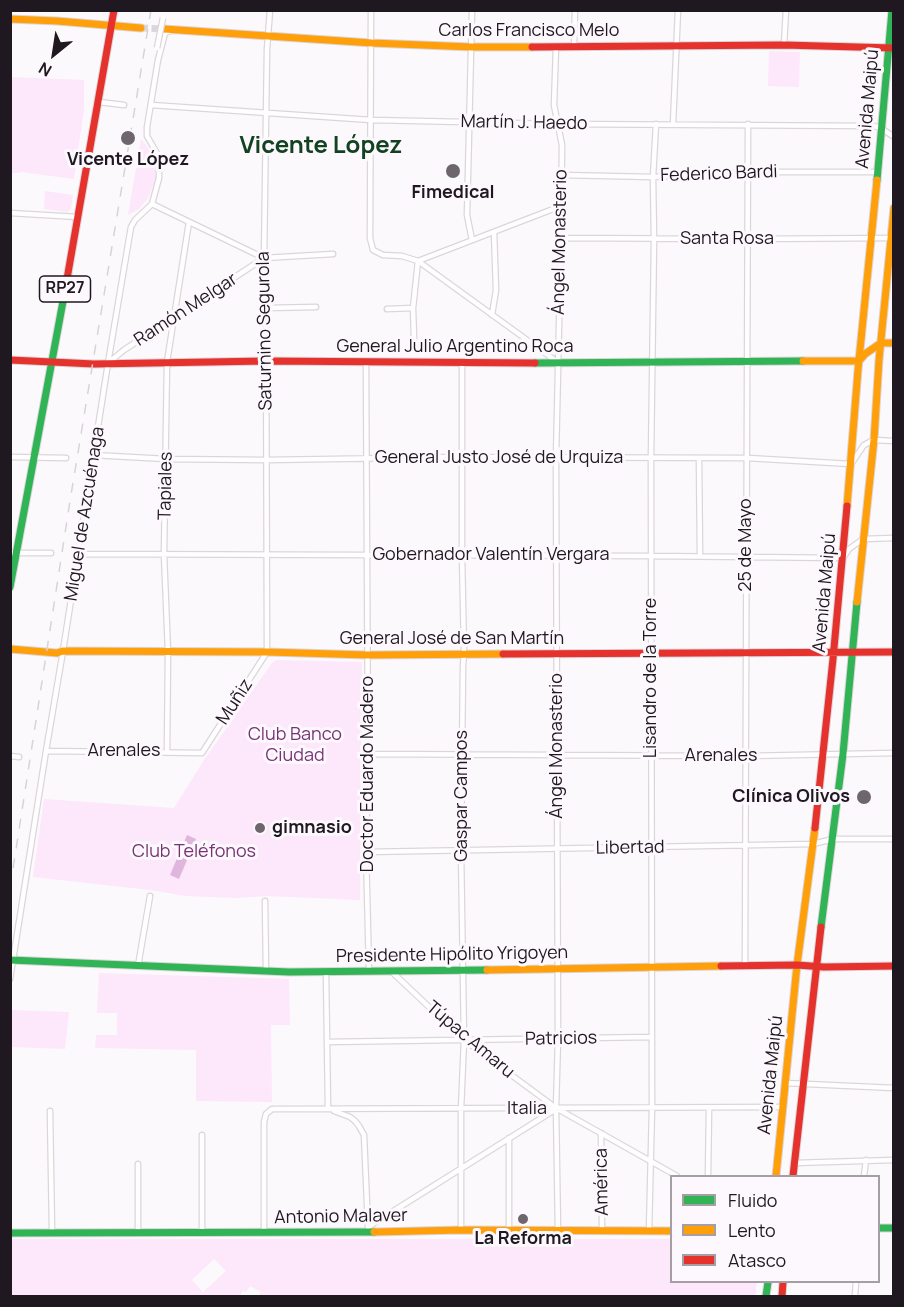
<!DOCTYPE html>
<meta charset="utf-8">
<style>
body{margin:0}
#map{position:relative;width:904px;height:1307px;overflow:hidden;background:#fcf9fc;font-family:Manrope,sans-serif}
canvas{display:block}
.frame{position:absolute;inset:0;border:12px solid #201820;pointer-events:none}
.legend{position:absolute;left:670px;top:1175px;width:210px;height:108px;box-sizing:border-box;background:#fdf8fd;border:2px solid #a59ea5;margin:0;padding:8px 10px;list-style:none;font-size:18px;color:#201820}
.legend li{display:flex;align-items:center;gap:12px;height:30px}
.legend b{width:30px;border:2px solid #a59ea5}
.north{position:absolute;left:24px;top:24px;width:60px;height:60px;-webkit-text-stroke:4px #fdf8fd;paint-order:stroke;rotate:210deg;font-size:16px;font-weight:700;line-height:24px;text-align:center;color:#201820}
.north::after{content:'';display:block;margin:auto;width:21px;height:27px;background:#201820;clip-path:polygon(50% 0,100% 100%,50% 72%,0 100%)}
</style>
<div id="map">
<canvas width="904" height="1307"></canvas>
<div class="frame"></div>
<ul class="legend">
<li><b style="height:8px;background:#30b455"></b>Fluido</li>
<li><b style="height:8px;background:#ff9f0a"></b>Lento</li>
<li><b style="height:8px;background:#e5322d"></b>Atasco</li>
</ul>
<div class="north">N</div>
</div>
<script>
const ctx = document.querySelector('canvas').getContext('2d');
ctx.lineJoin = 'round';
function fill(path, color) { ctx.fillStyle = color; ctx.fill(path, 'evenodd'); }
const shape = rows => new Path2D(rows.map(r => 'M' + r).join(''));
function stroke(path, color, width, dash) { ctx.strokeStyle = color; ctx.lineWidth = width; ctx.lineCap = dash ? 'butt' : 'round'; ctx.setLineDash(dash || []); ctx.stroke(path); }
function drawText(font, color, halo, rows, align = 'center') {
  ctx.font = font + ' Manrope,sans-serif'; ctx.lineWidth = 6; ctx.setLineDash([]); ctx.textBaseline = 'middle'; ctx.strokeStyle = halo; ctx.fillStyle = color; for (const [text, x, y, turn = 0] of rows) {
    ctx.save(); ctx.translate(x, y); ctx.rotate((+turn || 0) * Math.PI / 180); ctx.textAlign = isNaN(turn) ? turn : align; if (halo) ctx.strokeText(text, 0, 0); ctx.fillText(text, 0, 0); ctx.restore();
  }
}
const green = shape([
 [769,51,800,52,799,87,768,86],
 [10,77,84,80,84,109,74,179,21,172,19,173,11,173],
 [141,139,146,145,155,160,156,178,148,198,139,209,128,215],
 [45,191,73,195,71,209,67,212,44,209],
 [276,660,362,662,360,900,268,896,236,898,186,896,150,890,33,877,44,799,174,808,204,760,272,663],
 [99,973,289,979,290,1025,271,1025,272,1102,196,1101,196,1050,95,1048,96,1035,117,1035,117,1013,97,1013],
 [12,1010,69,1012,65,1049,11,1047],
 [11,1239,671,1239,672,1282,757,1282,755,1296,258,1296,261,1292,250,1286,246,1292,243,1290,240,1296,11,1296],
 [214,1259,226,1271,203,1292,192,1280]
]);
const water = shape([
 [187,835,196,839,179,879,170,875]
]);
const secondaryTunnel = shape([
 [141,28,164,29]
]);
const street = shape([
 [371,10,370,238,373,250,383,255,402,256,418,261,556,361],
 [784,45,786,10],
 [556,47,554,105,562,145,561,238,556,458,558,1039,556,1108,558,1230],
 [574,47,575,10],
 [99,102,124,105],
 [151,105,371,120,558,124,874,126,881,128,894,137],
 [673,124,678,10],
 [561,175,653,177,748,172,878,172],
 [152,204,264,258,333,254],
 [10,213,78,217],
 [561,238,748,239,894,238],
 [472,240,467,215,472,10],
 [418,261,561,206],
 [266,308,316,307],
 [387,309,413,308],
 [492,315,496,290,494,232],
 [414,339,413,308,418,261],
 [366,362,368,754,366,852,369,970],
 [108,363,124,350,264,258],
 [93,455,166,459,266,460,462,457,747,458,851,464,864,445,874,440,894,441],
 [10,457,66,458],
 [699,458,700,556],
 [10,553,51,553],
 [79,554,651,556,843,558,849,549,863,539,894,538],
 [46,751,202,753,267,652,266,308,264,258,267,49,270,10],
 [167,752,168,652,164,554,167,362,189,222],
 [368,754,746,756,894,753],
 [10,756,19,757],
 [366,852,813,844,833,839,894,839],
 [265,901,266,971],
 [745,965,748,124],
 [138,966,150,896],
 [391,971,464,1040,556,1108,677,1176],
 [326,972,328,1109],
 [10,979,46,751,63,651,108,363,131,227,135,220,152,204,159,178,159,157,147,136,147,127,158,60,165,33,171,31],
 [327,1042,651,1037],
 [785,1083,894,1088],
 [50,1111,52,1232],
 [334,1111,350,1117,355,1121,359,1126,364,1135,368,1227],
 [601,1133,602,1231],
 [202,1135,202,1232],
 [509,1138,509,1230],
 [794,1163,894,1160],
 [138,1164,138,1232],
 [708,1176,709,1108],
 [864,1176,866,1160],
 [368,1227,556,1109],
 [461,1230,461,1109,464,1040,461,850,463,666,464,653,462,555,462,363],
 [649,1231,652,1108,651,458,654,239,653,177,656,124],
 [264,1233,264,1122,266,1114,272,1109,783,1107],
 [855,1296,856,1282]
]);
const fast = shape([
 [877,180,892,10],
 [535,363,803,361],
 [10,587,64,296],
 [821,927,843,754,857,602],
 [10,960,289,972,487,970],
 [878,1228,894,1228],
 [10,1233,374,1232],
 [766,1296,768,1282]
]);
const slow = shape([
 [10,19,57,21,141,28],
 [164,29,372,43,472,47,532,47],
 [803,361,859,361,865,354,881,343,894,343],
 [847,506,858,370,877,180],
 [857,602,874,440,879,360,894,208],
 [10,649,57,653,63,651,267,652,368,655,503,654],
 [487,970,721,966],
 [776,1176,797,965,815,828],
 [374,1232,461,1230,672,1231]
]);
const jam = shape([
 [532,47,784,45,894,48],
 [64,296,114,10],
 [10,360,94,364,266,361,535,363],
 [503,654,894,652],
 [815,828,833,659,847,506],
 [721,966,797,965,824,967,894,966],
 [793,1176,821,927],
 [782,1296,783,1282]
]);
const rail = shape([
 [10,888,70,501,151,10]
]);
const streetBridge = shape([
 [157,48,163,18]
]);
const markers = [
 [128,138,8,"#6d676d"],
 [453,171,8,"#6d676d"],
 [864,797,8,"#6d676d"],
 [260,828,6,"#6d676d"],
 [523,1219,6,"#6d676d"]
];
const shields = [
 [65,289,51]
];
const shieldNames = [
 ["RP27",65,289]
];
const streetNames = [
 ["Carlos Francisco Melo",529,31],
 ["Avenida Maipú",868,109,-85],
 ["Martín J. Haedo",524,123,1],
 ["Federico Bardi",719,174,-2],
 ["Santa Rosa",727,239],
 ["Ángel Monasterio",560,242,-89],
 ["Ramón Melgar",186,310,-33],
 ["Saturnino Segurola",265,331,-91],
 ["General Julio Argentino Roca",455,347],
 ["General Justo José de Urquiza",499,458],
 ["Tapiales",166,486,-89],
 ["Miguel de Azcuénaga",85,514,-81],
 ["25 de Mayo",746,545,-90],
 ["Gobernador Valentín Vergara",491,555],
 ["Avenida Maipú",825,593,-85],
 ["General José de San Martín",452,639],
 ["Lisandro de la Torre",651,678,-90],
 ["Muñiz",235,702,-57],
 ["Ángel Monasterio",557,746,-90],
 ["Arenales",124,751],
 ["Arenales",721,756],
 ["Doctor Eduardo Madero",368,774,-90],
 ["Gaspar Campos",462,796,-90],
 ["Libertad",630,848,-1],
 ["Presidente Hipólito Yrigoyen",452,955,-1],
 ["Patricios",561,1039,-1],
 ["Túpac Amaru",470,1040,40],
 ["Avenida Maipú",771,1075,-84],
 ["Italia",527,1109],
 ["América",602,1182,-91],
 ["Antonio Malaver",341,1217,-1]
];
const poiNames = [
 ["Vicente López",128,160],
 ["Fimedical",453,193],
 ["Clínica Olivos",850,797,"right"],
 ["gimnasio",272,828,"left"],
 ["La Reforma",523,1239]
];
const parkNames = [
 ["Club Banco",295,735],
 ["Ciudad",295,756],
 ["Club Teléfonos",194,852]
];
const districtNames = [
 ["Vicente López",321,146]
];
fill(green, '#fde7fb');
fill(water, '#e0b6dc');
stroke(secondaryTunnel, '#dbd7db', 7, [7, 3.5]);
stroke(street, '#dcd6db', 7);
stroke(fast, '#dcd6db', 9);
stroke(slow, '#dcd6db', 9);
stroke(jam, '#dcd6db', 9);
stroke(street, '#fffeff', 4.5);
stroke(fast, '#30b455', 7);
stroke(slow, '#ff9f0a', 7);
stroke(jam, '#e5322d', 7);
stroke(rail, '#d6d5d6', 1.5, [10, 10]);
stroke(streetBridge, '#dcd6db', 7, []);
stroke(streetBridge, '#fffeff', 4.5);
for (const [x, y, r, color] of markers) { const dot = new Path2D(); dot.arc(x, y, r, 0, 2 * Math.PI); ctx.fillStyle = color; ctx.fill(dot); stroke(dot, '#fdf8fd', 2); }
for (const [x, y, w] of shields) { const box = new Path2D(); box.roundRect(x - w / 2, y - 13, w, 26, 4.5); ctx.fillStyle = '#fdf8fd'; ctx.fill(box); stroke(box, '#201820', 1.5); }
drawText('bold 16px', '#201820', null, shieldNames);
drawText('18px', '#201820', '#fdf8fd', streetNames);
drawText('bold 18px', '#201820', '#fdf8fd', poiNames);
drawText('18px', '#773373', '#fdf8fd', parkNames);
drawText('bold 24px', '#114320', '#fdf8fd', districtNames);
</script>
